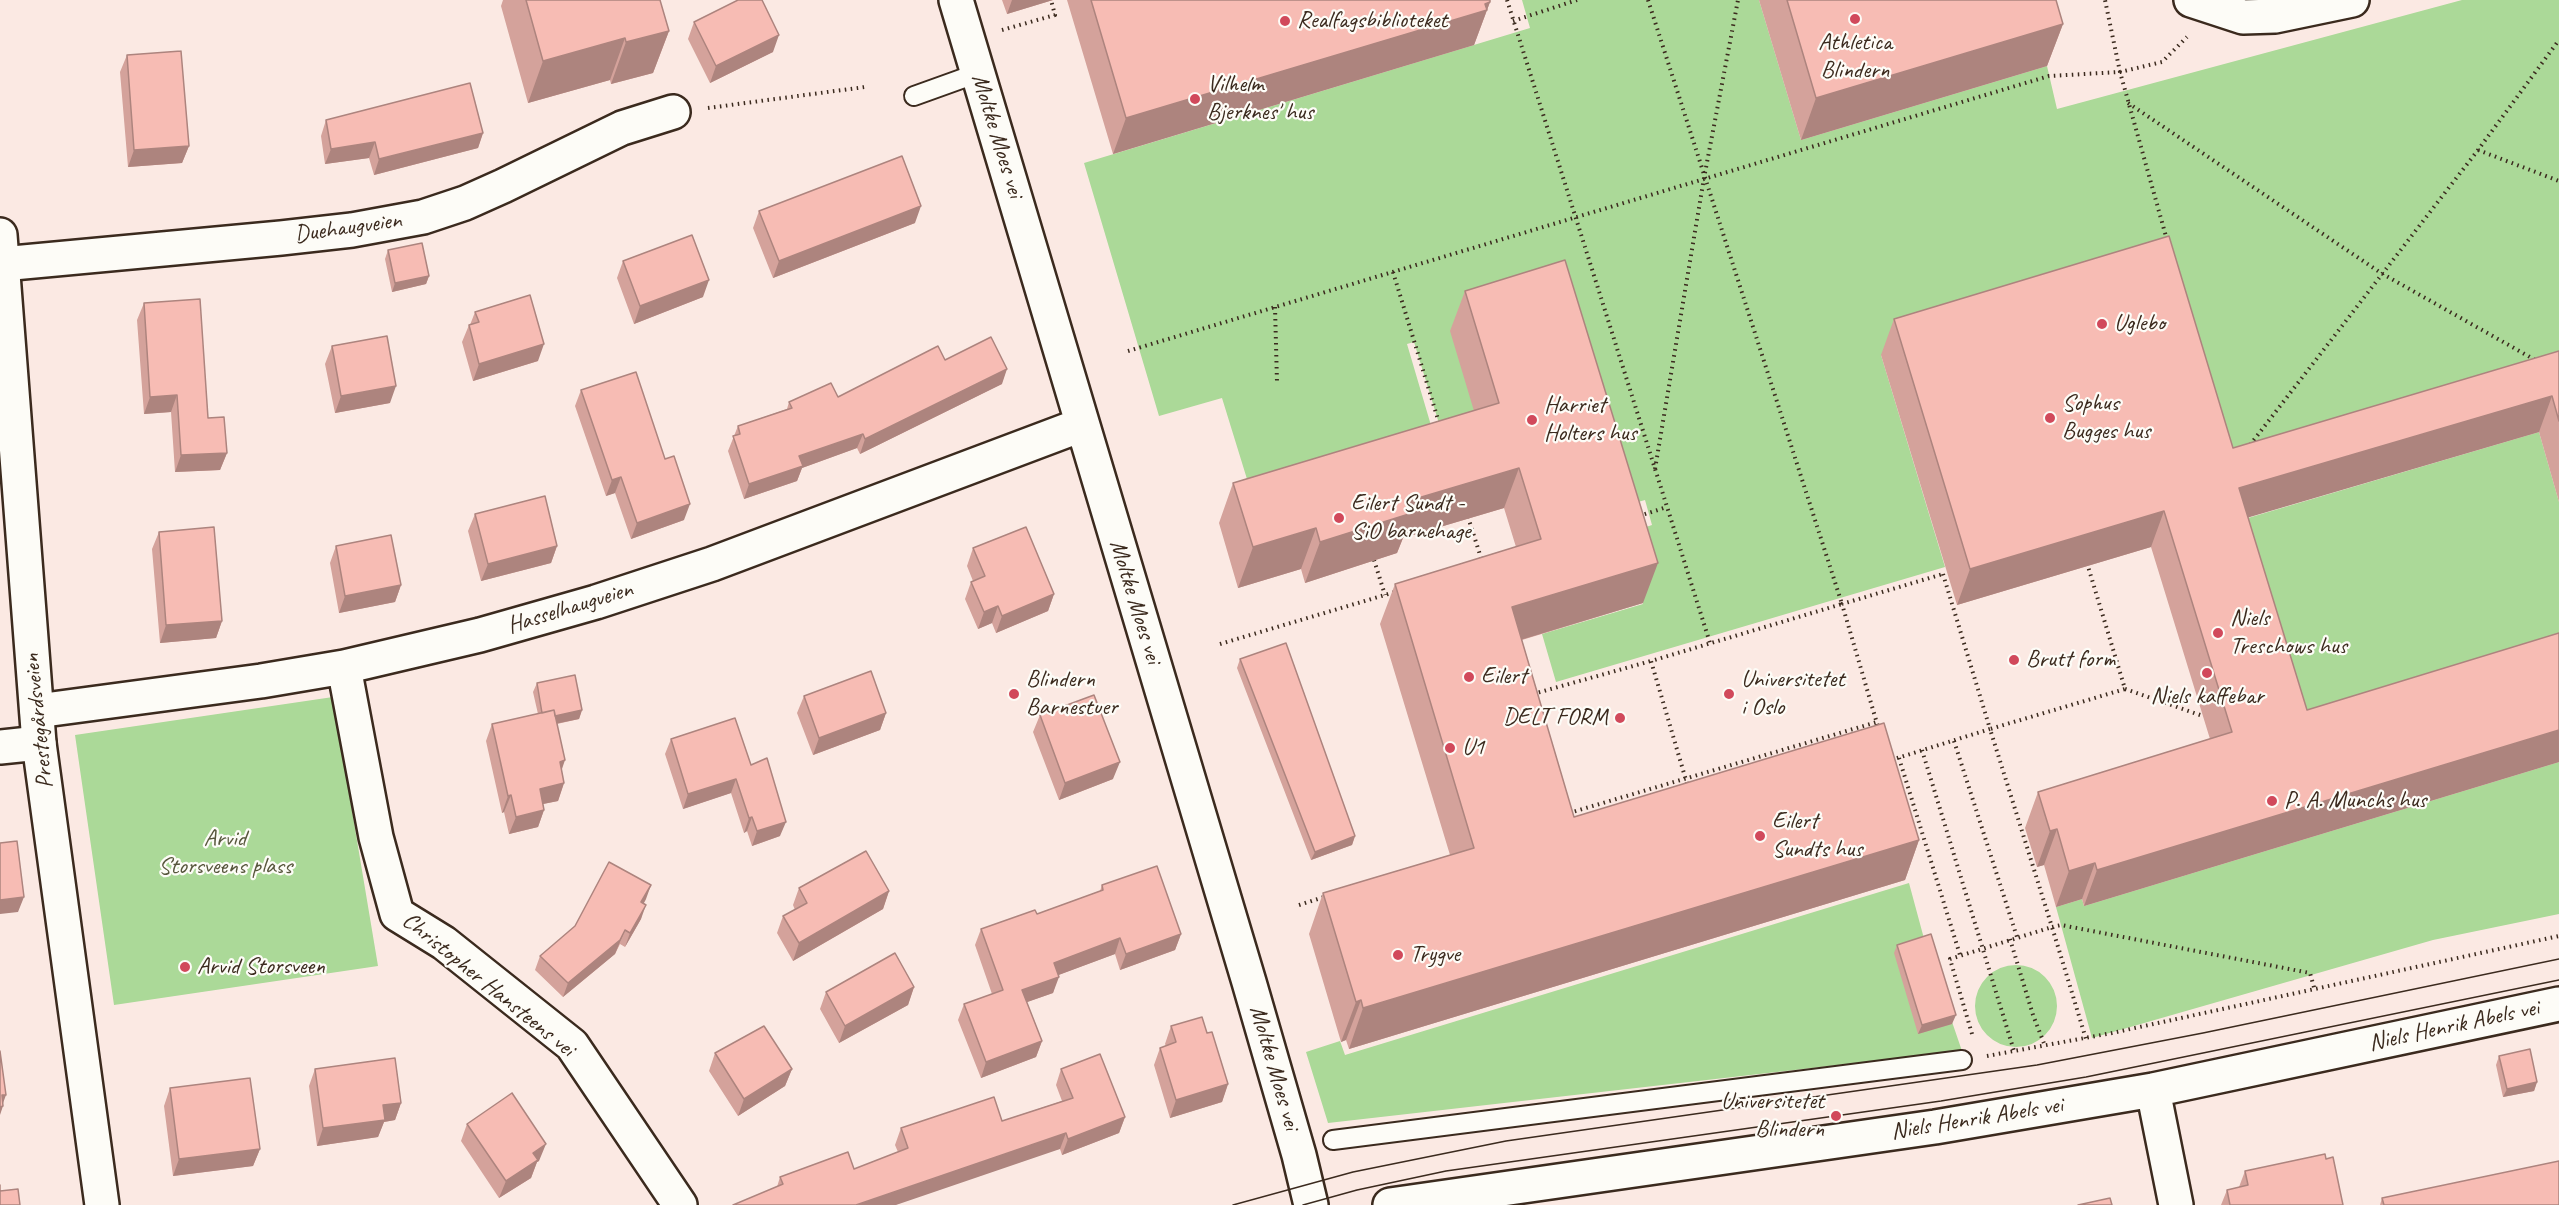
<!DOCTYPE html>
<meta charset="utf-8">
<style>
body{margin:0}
canvas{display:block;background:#fbe9e3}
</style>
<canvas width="2559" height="1205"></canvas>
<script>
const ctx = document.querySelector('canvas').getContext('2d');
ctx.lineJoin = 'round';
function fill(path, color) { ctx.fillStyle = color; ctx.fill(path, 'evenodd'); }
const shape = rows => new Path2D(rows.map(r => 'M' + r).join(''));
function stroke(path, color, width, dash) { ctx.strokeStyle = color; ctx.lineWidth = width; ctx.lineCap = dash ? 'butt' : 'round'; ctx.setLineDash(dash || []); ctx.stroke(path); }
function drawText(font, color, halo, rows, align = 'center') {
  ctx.font = font + ' Caveat,sans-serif'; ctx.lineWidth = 4.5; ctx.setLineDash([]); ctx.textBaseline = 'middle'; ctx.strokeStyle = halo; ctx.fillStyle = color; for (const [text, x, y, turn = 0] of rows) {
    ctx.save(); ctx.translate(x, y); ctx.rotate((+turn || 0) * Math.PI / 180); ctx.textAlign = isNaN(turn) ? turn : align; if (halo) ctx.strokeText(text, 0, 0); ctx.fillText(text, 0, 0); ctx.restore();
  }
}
const green = shape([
 [1522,0,1759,0,1801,140,2047,66,2057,109,2462,0,2559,0,2559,410,2219,485,1881,355,1945,567,1556,682,1542,634,1643,604,1622,535,1652,525,1645,500,1614,509,1504,507,1468,518,1414,342,1407,344,1435,439,1251,492,1222,398,1159,416,1084,163,1530,28],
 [2539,432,2559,502,2559,665,2314,744,2248,518],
 [333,697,378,966,114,1005,75,735],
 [2559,762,2559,914,2433,940,2092,1038,2056,907,2082,899,2084,906],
 [1909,883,1926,946,1962,1051,1328,1123,1306,1052,1340,1041,1345,1055],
 '1975 1006a41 41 0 1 1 82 0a41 41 0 1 1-82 0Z'
]);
const path = shape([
 [1507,0,1710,643],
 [1648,0,1842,604,1651,661,1688,787],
 [1513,21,1577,0],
 [1002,30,1055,15,1051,0],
 [2128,103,2381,273,2537,361],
 [708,108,865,87],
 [2478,150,2559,181],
 [2167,240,2120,72,2162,62,2187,37],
 [1393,272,1440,426],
 [1275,307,1277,382],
 [1128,351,2049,76,2120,72,2105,0],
 [2250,445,2478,150,2559,40],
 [1655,469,1704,178,1738,0],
 [1639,516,1667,507],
 [1468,517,1482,561],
 [1374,560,1385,595],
 [2087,563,2125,689,1990,729,2052,927,2061,925,2310,973,2315,991],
 [1943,574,1990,729,1888,761,1842,604,1943,574],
 [1220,644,1395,592],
 [2125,689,2203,716],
 [1533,694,1651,661],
 [1954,741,2017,937],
 [1922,750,2014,1051],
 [1899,758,1960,955],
 [1569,813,1877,722],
 [1299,905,1324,897],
 [2010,939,2033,1015,2045,1046],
 [1972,1034,1950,959,2052,927,2086,1039],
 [1987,1056,2112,1033,2559,936]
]);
const lane = shape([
 [914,96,978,73],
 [1333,1140,1962,1060]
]);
const street = shape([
 [956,0,1249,982,1299,1155,1311,1205],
 [2,264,281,238,352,230,423,217,465,203,503,186,622,128,673,112],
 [344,667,376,837,397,914,444,943,572,1045,680,1205],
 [37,711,261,681,344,667,480,635,596,602,712,564,1081,425],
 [0,747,39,743],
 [2153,1090,2176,1205],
 [1390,1205,1935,1127,2153,1090,2559,1004]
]);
const secondary = shape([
 [2191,0,2243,17,2275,16,2352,0],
 [0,235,39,743,102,1205]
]);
const tram = shape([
 [1233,1205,1353,1172,1506,1141,2037,1065,2203,1033,2559,959],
 [1303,1205,1357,1190,1446,1171,1941,1101,2086,1077,2559,980]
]);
const wall = shape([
 [503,0,660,0,669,31,653,73,611,84,610,80,528,103,501,6],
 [1002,0,1053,0,1007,14],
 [1067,0,1490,0,1490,2,1474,45,1113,154],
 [1759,0,2056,0,2063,24,2047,66,1801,140],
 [694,22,773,52,710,83,688,39],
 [127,55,189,146,182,163,128,167,120,72],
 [326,120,483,133,478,148,374,175,369,158,325,164,321,136],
 [759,211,915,223,773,278,753,228],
 [388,250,429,276,426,284,392,292,385,259],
 [623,261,703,297,634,324,617,278],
 [1465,291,1643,603,1522,640,1574,817,1919,840,1905,880,1349,1049,1346,1040,1341,1042,1309,934,1323,893,1450,855,1380,624,1395,584,1516,547,1504,508,1403,538,1397,553,1305,583,1301,569,1238,588,1219,523,1233,483,1474,411,1450,331],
 [144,303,227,453,220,470,175,472,171,412,144,414,137,320],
 [475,312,538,361,473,381,462,342,469,325,470,325],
 [1894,319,2233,448,2559,351,2559,502,2539,432,2248,517,2307,710,2559,633,2559,762,2084,906,2082,899,2056,907,2044,865,2037,867,2025,828,2038,792,2210,739,2151,547,1957,605,1881,355],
 [332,346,390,403,335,413,325,364],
 [945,360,1002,384,860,454,857,448,802,468,797,481,744,499,728,451,738,426,787,409,789,402,838,397],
 [581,390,665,459,684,520,631,539,615,493,606,496,575,406],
 [475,514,557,546,551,563,481,581,468,531],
 [159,532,222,621,216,638,160,643,152,549],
 [336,546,401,585,395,602,339,613,330,563],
 [973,548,1054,594,1048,611,996,633,992,623,978,629,965,599,971,582,973,581,967,566],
 [1240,659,1355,836,1352,845,1311,860,1237,668],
 [537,683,582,710,579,719,557,724,561,770,564,783,558,801,543,804,544,810,538,827,509,834,504,812,502,813,486,741,492,724,538,714,533,692],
 [804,696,886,713,880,730,813,755,797,713],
 [1040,715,1113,779,1059,800,1033,732],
 [671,739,751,765,780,836,752,846,747,831,744,833,731,793,683,809,665,754],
 [1102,885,1181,934,1175,950,1120,970,1115,954,1058,975,1053,993,1027,1002,1042,1041,1036,1057,981,1078,958,1020,964,1004,992,994,975,945,981,929,1037,914,1100,891],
 [799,888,889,891,883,909,793,961,777,933,783,916,795,910,793,905],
 [646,899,644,903,641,919,625,947,620,944,615,954,563,997,535,970,540,956],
 [1897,945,1952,1024,1918,1034,1894,953],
 [914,987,908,1005,839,1043,820,1009,826,992],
 [1171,1026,1207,1033,1228,1084,1222,1102,1170,1118,1154,1065,1160,1048,1166,1046,1165,1044],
 [715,1053,792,1069,785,1086,738,1116,709,1071],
 [2499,1056,2537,1082,2534,1091,2503,1097,2496,1065],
 [315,1069,401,1103,395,1120,384,1122,378,1137,317,1146,309,1086],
 [1061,1069,1125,1117,1119,1133,1062,1155,1060,1149,777,1187,780,1177,854,1169,898,1152,895,1145,901,1128,1002,1121,1062,1101,1056,1085],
 [170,1088,260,1149,253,1166,173,1176,164,1106],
 [467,1124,539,1161,537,1162,531,1178,499,1198,461,1141],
 [2326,1159,2343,1205,2221,1205,2227,1190,2239,1187,2245,1171],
 [2382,1198,2559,1205,2380,1205]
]);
const shadedWall = shape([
 [1012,0,1053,0,1007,14],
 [1490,2,1474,45,1113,154,1126,118],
 [2063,24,2047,66,1801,140,1816,98],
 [669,31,653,73,611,84,626,42],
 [779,35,773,52,710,83,716,66],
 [625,38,610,80,528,103,543,61],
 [483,133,478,148,374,175,379,159],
 [375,142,369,158,325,164,331,149],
 [189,146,182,163,128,167,134,150],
 [921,206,915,223,773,278,779,261],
 [429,276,426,284,392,292,395,283],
 [709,280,703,297,634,324,640,306],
 [544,344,538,361,473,381,479,364],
 [1007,369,1002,384,860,454,865,439],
 [396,386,390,403,335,413,341,396],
 [177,395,171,412,144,414,150,397],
 [2552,396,2539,432,2226,524,2239,488],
 [863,434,857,448,802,468,797,481,744,499,749,484,799,456],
 [227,453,220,470,175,472,181,455],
 [1519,468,1504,508,1403,538,1397,553,1305,583,1320,542,1408,501],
 [621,477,615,493,606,496,612,480],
 [690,504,684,520,631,539,637,523],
 [2164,511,2151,547,1957,605,1970,569],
 [1316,528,1301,569,1238,588,1253,547],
 [557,546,551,563,481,581,488,564],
 [1658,563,1643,603,1497,647,1512,607],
 [401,585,395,602,339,613,345,596],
 [1054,594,1048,611,996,633,1002,616],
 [998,606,992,623,978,629,984,612],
 [222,621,216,638,160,643,166,625],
 [582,710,579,719,540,727,544,718],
 [886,713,880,730,813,755,819,738],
 [2559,730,2559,762,2084,906,2097,870],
 [565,760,559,778,560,762],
 [1120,762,1113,779,1059,800,1065,783],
 [736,779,731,793,683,809,688,794],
 [564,783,558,801,533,806,540,789],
 [511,795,504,812,502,813,508,796],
 [544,810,538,827,509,834,516,817],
 [752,817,747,831,744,833,749,818],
 [786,822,780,836,752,846,757,831],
 [2057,829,2044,865,2037,867,2050,831],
 [1355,836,1352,845,1311,860,1315,852],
 [1919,840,1905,880,1349,1049,1363,1008],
 [2095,863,2082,899,2056,907,2069,871],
 [651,885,646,899,636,916,641,902],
 [889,891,883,909,793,961,799,943],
 [24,897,18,912,0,914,0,900],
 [646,905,641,919,625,947,630,933],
 [625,930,615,954,563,997,568,983],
 [1181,934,1175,950,1120,970,1126,954],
 [1120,938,1115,954,1048,979,1054,963],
 [1059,977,1053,993,1016,1006,1022,990],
 [914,987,908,1005,839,1043,845,1026],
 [1361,1000,1346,1040,1341,1042,1356,1002],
 [1956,1015,1952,1024,1918,1034,1922,1025],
 [1042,1041,1036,1057,981,1078,986,1062],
 [792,1069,785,1086,738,1116,744,1099],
 [2537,1082,2534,1091,2503,1097,2507,1089],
 [1228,1084,1222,1102,1170,1118,1176,1100],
 [2,1095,6,1095,2,1106,3,1106,0,1115,0,1100],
 [401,1103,395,1120,384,1122,378,1137,317,1146,323,1128,383,1105],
 [1125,1117,1119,1133,1062,1155,1068,1139],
 [1066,1133,1060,1149,896,1205,856,1205],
 [546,1144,539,1161,537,1162,531,1178,499,1198,506,1181,533,1153],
 [260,1149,253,1166,173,1176,179,1159]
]);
const building = shape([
 [526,0,660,0,669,31,626,42,625,38,543,61,526,0],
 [738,0,762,0,779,35,716,66,694,22,738,0],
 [1091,0,1490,0,1490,2,1485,4,1487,10,1126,118,1091,0],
 [1787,0,2056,0,2063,24,1816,98,1787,0],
 [181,51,189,146,134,150,127,55,181,51],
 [470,83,483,133,379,159,375,142,331,149,326,120,470,83],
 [902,156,921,206,779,261,759,211,902,156],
 [692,235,709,280,640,306,623,261,692,235],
 [2169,236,2233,448,2559,351,2559,421,2552,396,2239,488,2307,710,2559,633,2559,730,2097,870,2095,863,2069,871,2057,829,2050,831,2038,792,2232,732,2164,511,1970,569,1894,319,2169,236],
 [422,243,429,276,395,283,388,250,422,243],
 [1565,260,1658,563,1512,607,1574,817,1884,723,1919,840,1363,1008,1361,1000,1356,1002,1323,893,1474,848,1395,584,1541,539,1519,468,1408,501,1412,513,1320,542,1316,528,1253,547,1233,483,1499,403,1465,291,1565,260],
 [530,295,544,344,479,364,469,325,479,322,475,312,530,295],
 [200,299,208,418,224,417,227,453,181,455,177,395,150,397,144,303,200,299],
 [387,336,396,386,341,396,332,346,387,336],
 [991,337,1007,369,865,439,863,434,799,456,803,466,749,484,733,436,740,434,738,426,792,408,789,402,831,383,838,397,938,346,945,360,991,337],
 [636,372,665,459,674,456,690,504,637,523,621,477,612,480,581,390,636,372],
 [545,496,557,546,488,564,475,514,545,496],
 [214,527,222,621,166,625,159,532,214,527],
 [1026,527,1054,594,1002,616,998,606,984,612,971,582,985,576,973,548,1026,527],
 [391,535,401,585,345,596,336,546,391,535],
 [1286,643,1355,836,1315,852,1240,659,1286,643],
 [871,671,886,713,819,738,804,696,871,671],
 [575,675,582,710,555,716,554,710,542,713,537,683,575,675],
 [1094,695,1120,762,1065,783,1040,715,1094,695],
 [554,710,565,760,560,762,564,783,540,789,544,810,516,817,511,795,508,796,492,724,554,710],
 [735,718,751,765,767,758,786,822,757,831,752,817,749,818,736,779,688,794,671,739,735,718],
 [17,841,24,897,0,900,0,843,17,841],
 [866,851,889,891,799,943,783,916,807,903,799,888,866,851],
 [609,862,651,885,641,902,646,905,630,933,625,930,620,940,568,983,540,956,575,926,609,862],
 [1157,866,1181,934,1126,954,1120,938,1054,963,1059,977,1022,990,1042,1041,986,1062,964,1004,1003,990,981,929,1035,910,1037,914,1103,890,1102,885,1157,866],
 [1931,934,1956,1015,1922,1025,1897,945,1931,934],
 [895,953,914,987,845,1026,826,992,895,953],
 [1202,1017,1207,1033,1212,1032,1228,1084,1176,1100,1160,1048,1176,1042,1171,1026,1202,1017],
 [764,1026,792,1069,744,1099,715,1053,764,1026],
 [2530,1049,2537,1082,2507,1089,2499,1056,2530,1049],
 [0,1051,6,1095,2,1095,3,1106,0,1107,0,1051],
 [1100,1054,1125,1117,1068,1139,1066,1133,856,1205,733,1205,783,1184,780,1177,848,1152,854,1169,908,1148,901,1128,994,1097,1002,1121,1073,1098,1061,1069,1100,1054],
 [395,1058,401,1103,383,1105,385,1120,323,1128,315,1069,395,1058],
 [250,1078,260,1149,179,1159,170,1088,250,1078],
 [512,1093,546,1144,533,1153,538,1160,506,1181,467,1124,512,1093],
 [2325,1154,2326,1159,2333,1157,2343,1205,2230,1205,2227,1190,2248,1185,2245,1171,2325,1154],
 [2559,1161,2559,1205,2384,1205,2382,1198,2559,1161],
 [0,1185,0,1191,18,1189,20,1205,0,1205,0,1185],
 [2110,1198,2112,1205,2078,1205,2110,1198]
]);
const markers = [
 [1855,19,6,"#d1495b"],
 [1285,21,6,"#d1495b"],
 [1195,99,6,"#d1495b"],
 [2102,324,6,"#d1495b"],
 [2050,418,6,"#d1495b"],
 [1532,420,6,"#d1495b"],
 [1339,518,6,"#d1495b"],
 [2218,633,6,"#d1495b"],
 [2014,660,6,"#d1495b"],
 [2207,673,6,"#d1495b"],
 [1469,677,6,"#d1495b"],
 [1014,694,6,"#d1495b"],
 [1729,694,6,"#d1495b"],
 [1620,718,6,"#d1495b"],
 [1450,748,6,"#d1495b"],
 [2272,801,6,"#d1495b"],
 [1760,836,6,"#d1495b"],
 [1398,955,6,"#d1495b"],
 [185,967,6,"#d1495b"],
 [1836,1116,6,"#d1495b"]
];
const poiNames = [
 ["Realfagsbiblioteket",1297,21],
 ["Athletica",1855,43,"center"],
 ["Blindern",1855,71,"center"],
 ["Vilhelm",1207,85],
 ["Bjerknes' hus",1207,113],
 ["Uglebo",2114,324],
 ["Sophus",2062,404],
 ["Bugges hus",2062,432],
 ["Harriet",1544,406],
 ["Holters hus",1544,434],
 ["Eilert Sundt -",1351,504],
 ["SiO barnehage",1351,532],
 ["Niels",2230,619],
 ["Treschows hus",2230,647],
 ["Brutt form",2026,660],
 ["Eilert",1481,677],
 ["Blindern",1026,680],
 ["Barnestuer",1026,708],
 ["Universitetet",1741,680],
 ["i Oslo",1741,708],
 ["Niels kaffebar",2207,697,"center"],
 ["DELT FORM",1608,718,"right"],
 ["U1",1462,748],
 ["P. A. Munchs hus",2284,801],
 ["Eilert",1772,822],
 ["Sundts hus",1772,850],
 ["Trygve",1410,955],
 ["Arvid Storsveen",197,967],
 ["Universitetet",1824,1102,"right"],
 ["Blindern",1824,1130,"right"]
];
const streetNames = [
 ["Moltke Moes vei",997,136,73],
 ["Duehaugveien",348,228,-8],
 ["Moltke Moes vei",1135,602,73],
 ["Hasselhaugveien",570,608,-17],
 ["Prestegårdsveien",39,721,-96],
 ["Christopher Hansteens vei",488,985,39],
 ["Niels Henrik Abels vei",2454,1026,-12],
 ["Moltke Moes vei",1274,1068,74],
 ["Niels Henrik Abels vei",1977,1119,-9]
];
const parkNames = [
 ["Arvid",225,839],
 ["Storsveens plass",225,867]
];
fill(green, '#abd998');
stroke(lane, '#3b2a1e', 22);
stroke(street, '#3b2a1e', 38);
stroke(secondary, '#3b2a1e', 38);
stroke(path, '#3b2a1e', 4, [1.5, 4.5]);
stroke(lane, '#fdfcf7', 18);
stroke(street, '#fdfcf7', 33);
stroke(secondary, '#fdfcf7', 33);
stroke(tram, '#3b2a1e', 1.5);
fill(wall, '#d4a29b');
fill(shadedWall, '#ad847e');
fill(building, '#f7bcb4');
stroke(building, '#ad847e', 1.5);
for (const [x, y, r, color] of markers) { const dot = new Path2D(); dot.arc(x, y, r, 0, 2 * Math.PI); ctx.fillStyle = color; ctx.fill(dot); stroke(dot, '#fdfcf7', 2); }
drawText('24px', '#3b2a1e', '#fdfcf7', poiNames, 'left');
drawText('24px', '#3b2a1e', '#fdfcf7', streetNames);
drawText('24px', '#57563c', '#fdfcf7', parkNames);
</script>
